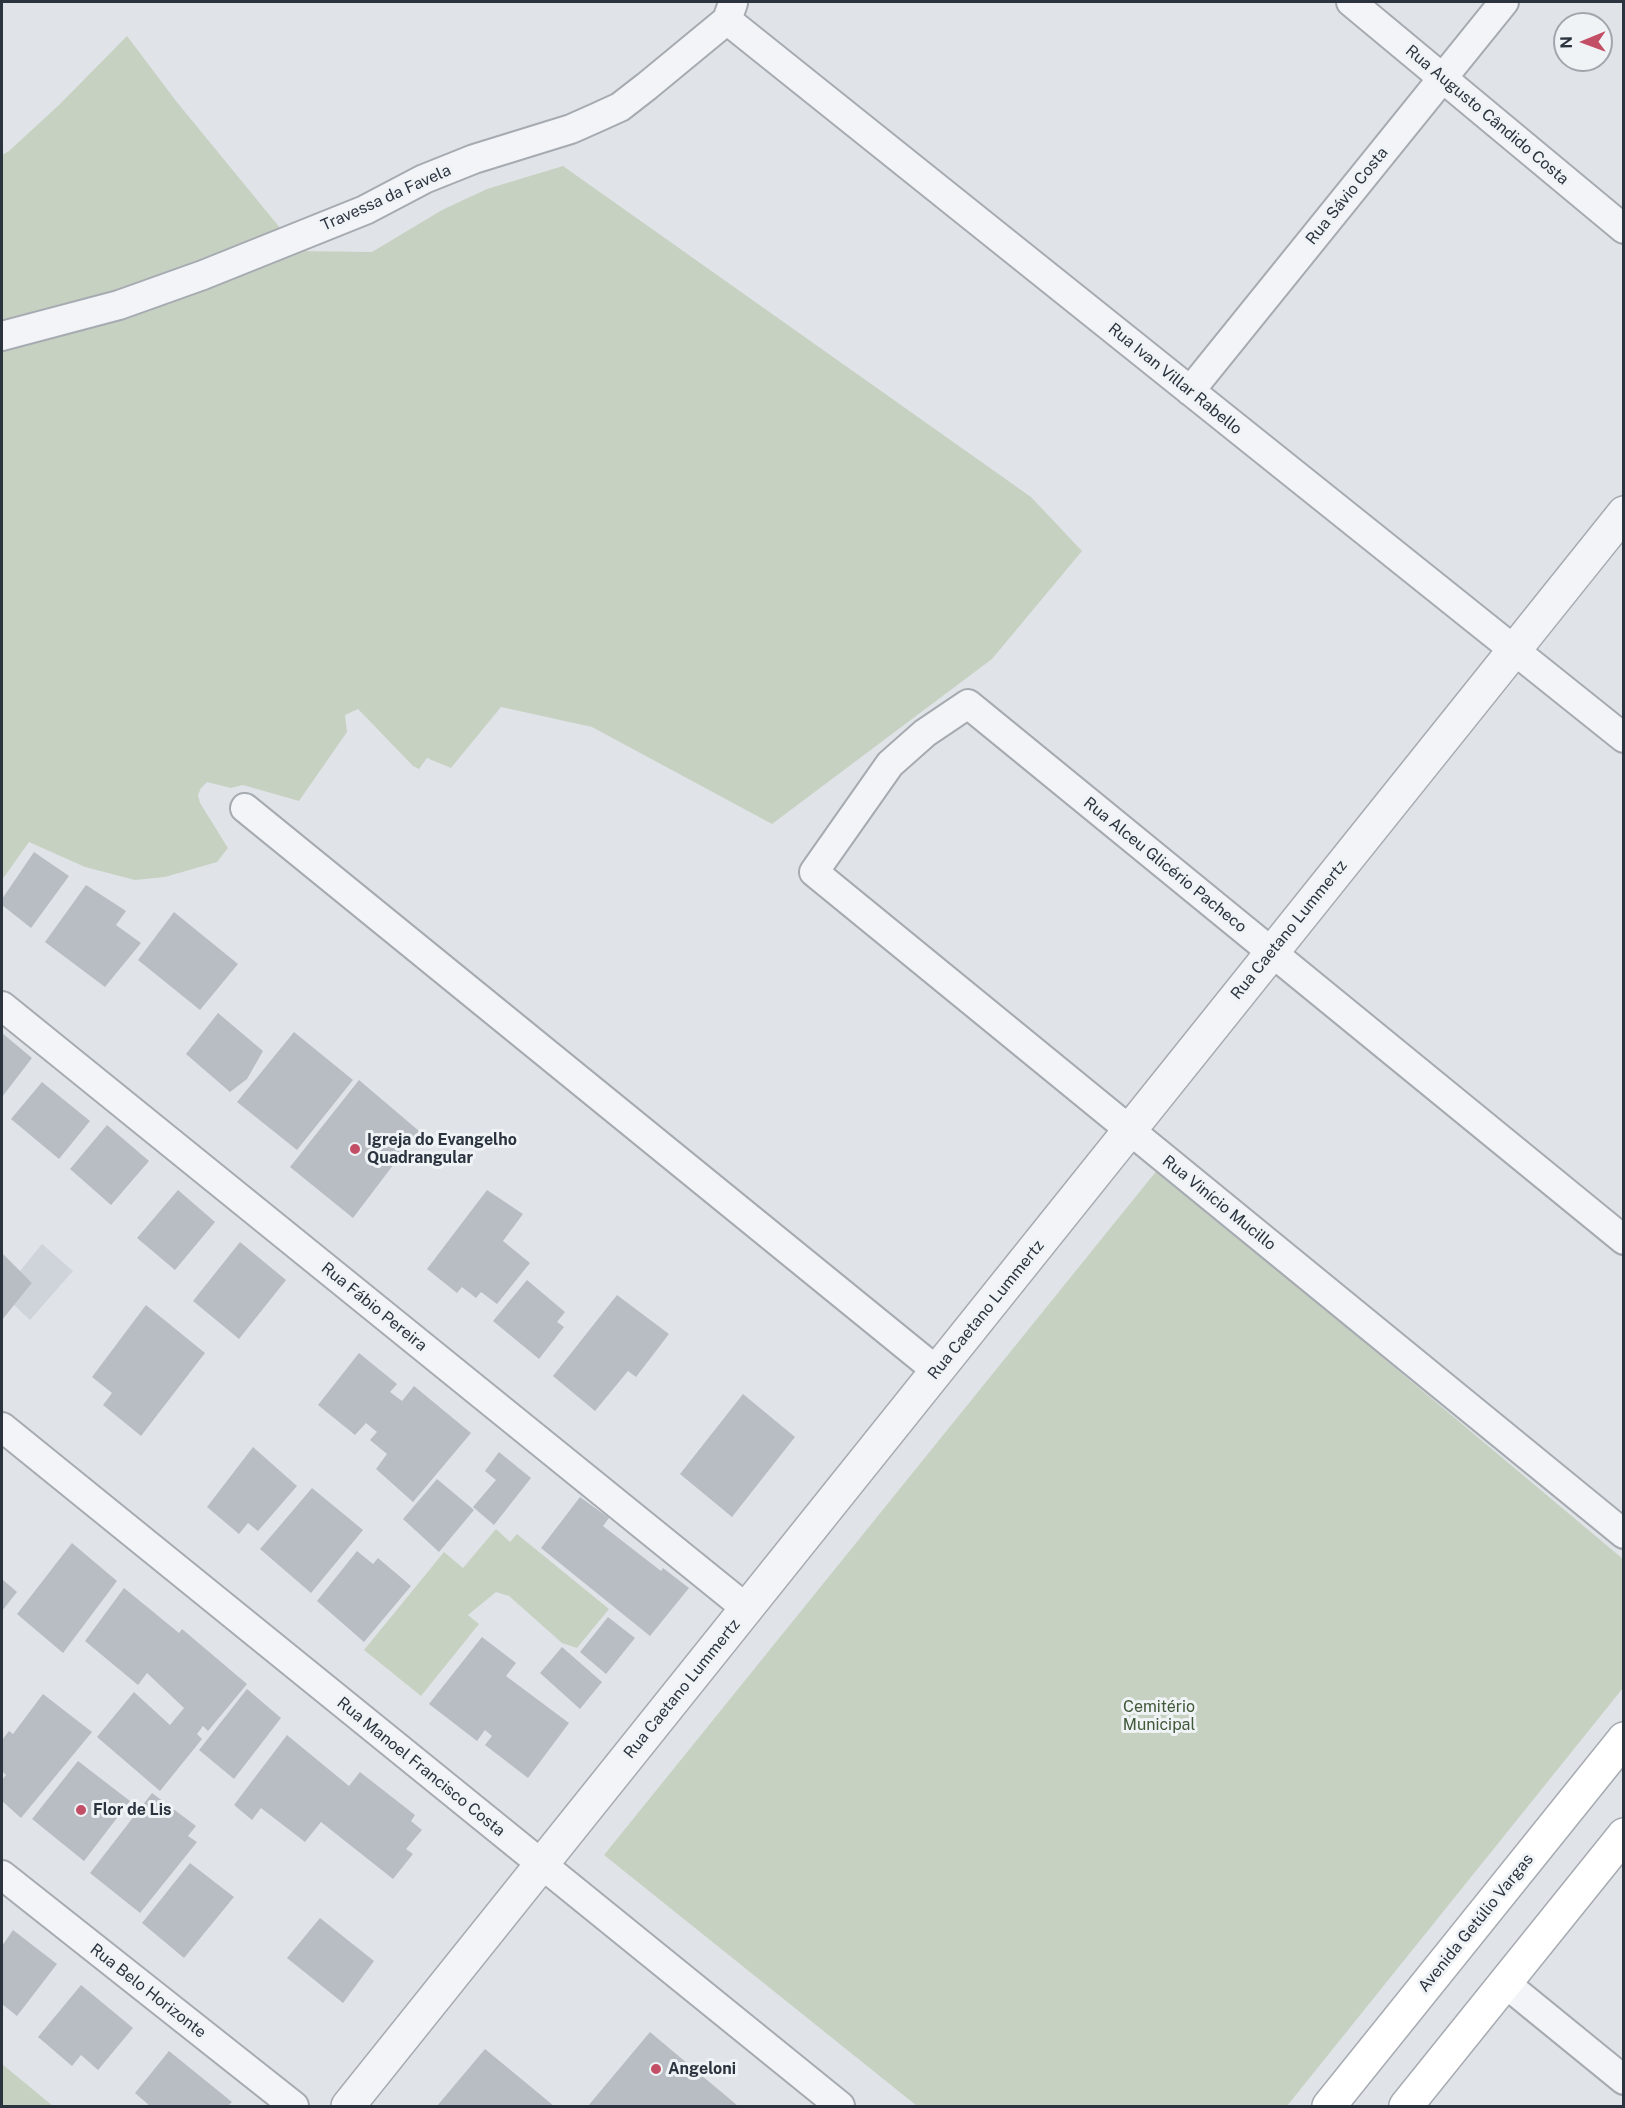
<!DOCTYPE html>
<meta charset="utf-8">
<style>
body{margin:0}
#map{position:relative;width:1625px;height:2108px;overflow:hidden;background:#e0e4e8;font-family:"Public Sans",sans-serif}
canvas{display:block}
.frame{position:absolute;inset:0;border:3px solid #2a333e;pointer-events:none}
.north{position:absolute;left:1553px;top:12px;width:60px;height:60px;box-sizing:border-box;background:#f0f3f6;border:2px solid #a1a6ac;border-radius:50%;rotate:269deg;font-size:16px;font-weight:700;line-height:24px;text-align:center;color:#2a333e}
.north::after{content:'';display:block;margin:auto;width:21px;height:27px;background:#c34f67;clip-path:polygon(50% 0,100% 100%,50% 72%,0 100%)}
</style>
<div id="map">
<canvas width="1625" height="2108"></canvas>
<div class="frame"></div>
<div class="north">N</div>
</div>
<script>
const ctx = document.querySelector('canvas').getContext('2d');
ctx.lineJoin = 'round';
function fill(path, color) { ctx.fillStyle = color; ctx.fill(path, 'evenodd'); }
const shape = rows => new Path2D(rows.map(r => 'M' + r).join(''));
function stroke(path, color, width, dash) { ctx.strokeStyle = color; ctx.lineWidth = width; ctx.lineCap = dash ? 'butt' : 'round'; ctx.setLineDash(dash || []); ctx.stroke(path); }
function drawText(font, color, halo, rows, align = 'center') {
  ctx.font = font + ' "Public Sans",sans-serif'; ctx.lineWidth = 6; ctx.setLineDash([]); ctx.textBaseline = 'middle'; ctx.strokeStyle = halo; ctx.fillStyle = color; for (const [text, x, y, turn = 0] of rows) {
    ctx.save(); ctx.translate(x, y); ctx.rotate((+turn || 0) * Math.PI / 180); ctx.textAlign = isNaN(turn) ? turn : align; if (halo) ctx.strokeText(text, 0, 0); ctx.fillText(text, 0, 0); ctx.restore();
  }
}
const built = shape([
 [42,1244,73,1271,30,1320,14,1305,32,1283,20,1271]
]);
const green = shape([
 [127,36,176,101,299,251,372,252,442,210,487,189,563,166,1031,497,1082,551,992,659,772,824,592,727,501,707,451,768,427,758,419,769,413,766,358,709,345,715,347,732,299,801,243,785,231,788,207,782,201,788,198,795,200,803,228,848,217,862,165,877,135,880,85,867,29,842,2,880,2,155,9,151,60,104],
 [1158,1169,1623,1559,1623,1688,1287,2106,917,2106,604,1855],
 [496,1529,510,1542,517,1534,609,1609,577,1648,562,1643,509,1596,496,1592,468,1615,479,1624,421,1696,364,1650,444,1552,463,1568],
 [2,2064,53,2106,2,2106]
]);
const building = shape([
 [34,852,69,876,31,928,2,905,2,899],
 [86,885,126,911,116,925,141,943,105,987,45,942],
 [174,912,238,964,200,1010,138,960],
 [218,1013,263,1051,247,1079,230,1092,186,1054],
 [294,1032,353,1080,297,1150,237,1102],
 [2,1033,32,1058,2,1097],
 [359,1080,419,1131,353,1218,290,1167],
 [42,1082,90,1121,59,1159,11,1119],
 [107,1125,149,1161,111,1205,70,1169],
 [178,1190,215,1222,175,1270,137,1238],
 [487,1190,523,1214,503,1241,530,1263,497,1304,481,1292,476,1298,462,1287,457,1293,427,1269],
 [240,1242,286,1280,239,1339,193,1301],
 [2,1253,32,1283,2,1320],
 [527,1280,565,1312,557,1322,564,1327,539,1359,493,1321],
 [617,1295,669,1334,636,1377,628,1371,595,1411,553,1376],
 [146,1305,205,1353,141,1436,103,1405,112,1393,92,1377],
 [359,1353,397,1384,390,1392,402,1401,414,1386,471,1433,413,1502,376,1469,387,1454,370,1440,377,1432,366,1423,355,1435,318,1405],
 [743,1394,795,1437,732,1517,680,1474],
 [253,1447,297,1486,258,1531,248,1523,239,1534,207,1507],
 [499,1452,531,1478,494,1525,473,1507,496,1480,485,1471],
 [437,1479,474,1510,439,1552,403,1519],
 [312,1488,363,1530,311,1593,260,1549],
 [580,1497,609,1518,603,1526,661,1571,663,1568,689,1588,650,1636,541,1548],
 [72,1543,117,1581,63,1653,17,1614],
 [357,1551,373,1564,378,1558,411,1586,364,1642,317,1601],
 [2,1579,17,1592,2,1611],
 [124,1588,179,1633,182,1629,247,1684,208,1731,203,1726,197,1734,202,1739,160,1791,97,1737,134,1692,170,1725,184,1708,147,1673,138,1685,85,1641],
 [608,1617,635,1638,606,1674,580,1652],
 [482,1637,516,1663,506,1676,569,1723,528,1778,485,1745,492,1736,485,1730,477,1741,429,1704],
 [562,1647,602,1682,580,1709,540,1673],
 [247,1689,281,1718,234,1779,199,1750],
 [43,1694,92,1732,21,1818,2,1801,2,1780,6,1775,2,1771,2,1740,9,1731,13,1734],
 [287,1735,349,1786,360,1772,415,1815,411,1821,422,1830,406,1849,413,1854,393,1879,321,1822,305,1842,261,1808,252,1820,234,1805],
 [78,1761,130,1801,84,1861,32,1819],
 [152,1793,196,1826,188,1836,197,1842,140,1913,90,1873],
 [190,1863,234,1897,184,1958,142,1923],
 [320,1918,374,1961,343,2003,287,1958],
 [13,1930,57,1964,17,2016,2,2004,2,1946],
 [81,1985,133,2028,98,2070,81,2055,72,2066,38,2037],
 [650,2032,738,2106,588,2106],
 [485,2049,554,2106,437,2106],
 [169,2051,232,2102,228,2106,150,2106,135,2093]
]);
const minor = shape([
 [1351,2,1624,229],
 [727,20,1624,738],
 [2,336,119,305,203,275,365,210,424,179,474,159,571,129,598,117,620,107,647,86,727,20,733,3],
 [1190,391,1504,2],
 [245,808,937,1371],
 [2,1006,747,1609],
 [1624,1240,968,704,925,733,890,764,814,872,1624,1534],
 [2,1427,840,2106],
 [2,1875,294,2106],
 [1505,1983,1624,2080]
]);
const tertiary = shape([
 [348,2106,1624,513]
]);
const secondary = shape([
 [1329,2106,1624,1739],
 [1406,2106,1624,1835]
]);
const markers = [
 [355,1149,6,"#c34f67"],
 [81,1810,6,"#c34f67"],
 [656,2069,6,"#c34f67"]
];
const streetNames = [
 ["Rua Augusto Cândido Costa",1487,115,40],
 ["Rua Sávio Costa",1347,196,-51],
 ["Travessa da Favela",386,198,-24],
 ["Rua Ivan Villar Rabello",1175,379,39],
 ["Rua Alceu Glicério Pacheco",1165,865,39],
 ["Rua Caetano Lummertz",1289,930,-51],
 ["Rua Vinício Mucillo",1219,1203,39],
 ["Rua Fábio Pereira",374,1307,39],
 ["Rua Caetano Lummertz",986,1310,-51],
 ["Rua Caetano Lummertz",682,1689,-51],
 ["Rua Manoel Francisco Costa",421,1767,39],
 ["Avenida Getúlio Vargas",1476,1923,-51],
 ["Rua Belo Horizonte",148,1991,38]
];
const poiNames = [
 ["Igreja do Evangelho",367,1140],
 ["Quadrangular",367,1158],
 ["Flor de Lis",93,1810],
 ["Angeloni",668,2069]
];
const parkNames = [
 ["Cemitério",1159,1707],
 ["Municipal",1159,1725]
];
fill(built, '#cfd3da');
fill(green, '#c7d1c2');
fill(building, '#b8bdc4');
stroke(minor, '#a6abb2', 32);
stroke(tertiary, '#a6abb2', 36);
stroke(secondary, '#a6abb2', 36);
stroke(minor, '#f3f4f7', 28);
stroke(tertiary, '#f3f4f7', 33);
stroke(secondary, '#fff', 33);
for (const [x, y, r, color] of markers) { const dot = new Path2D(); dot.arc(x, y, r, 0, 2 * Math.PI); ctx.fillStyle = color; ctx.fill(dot); stroke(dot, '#f0f3f6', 2); }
drawText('16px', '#2a333e', '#f0f3f6', streetNames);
drawText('bold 16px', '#2a333e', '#f0f3f6', poiNames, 'left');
drawText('16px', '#415939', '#f0f3f6', parkNames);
</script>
